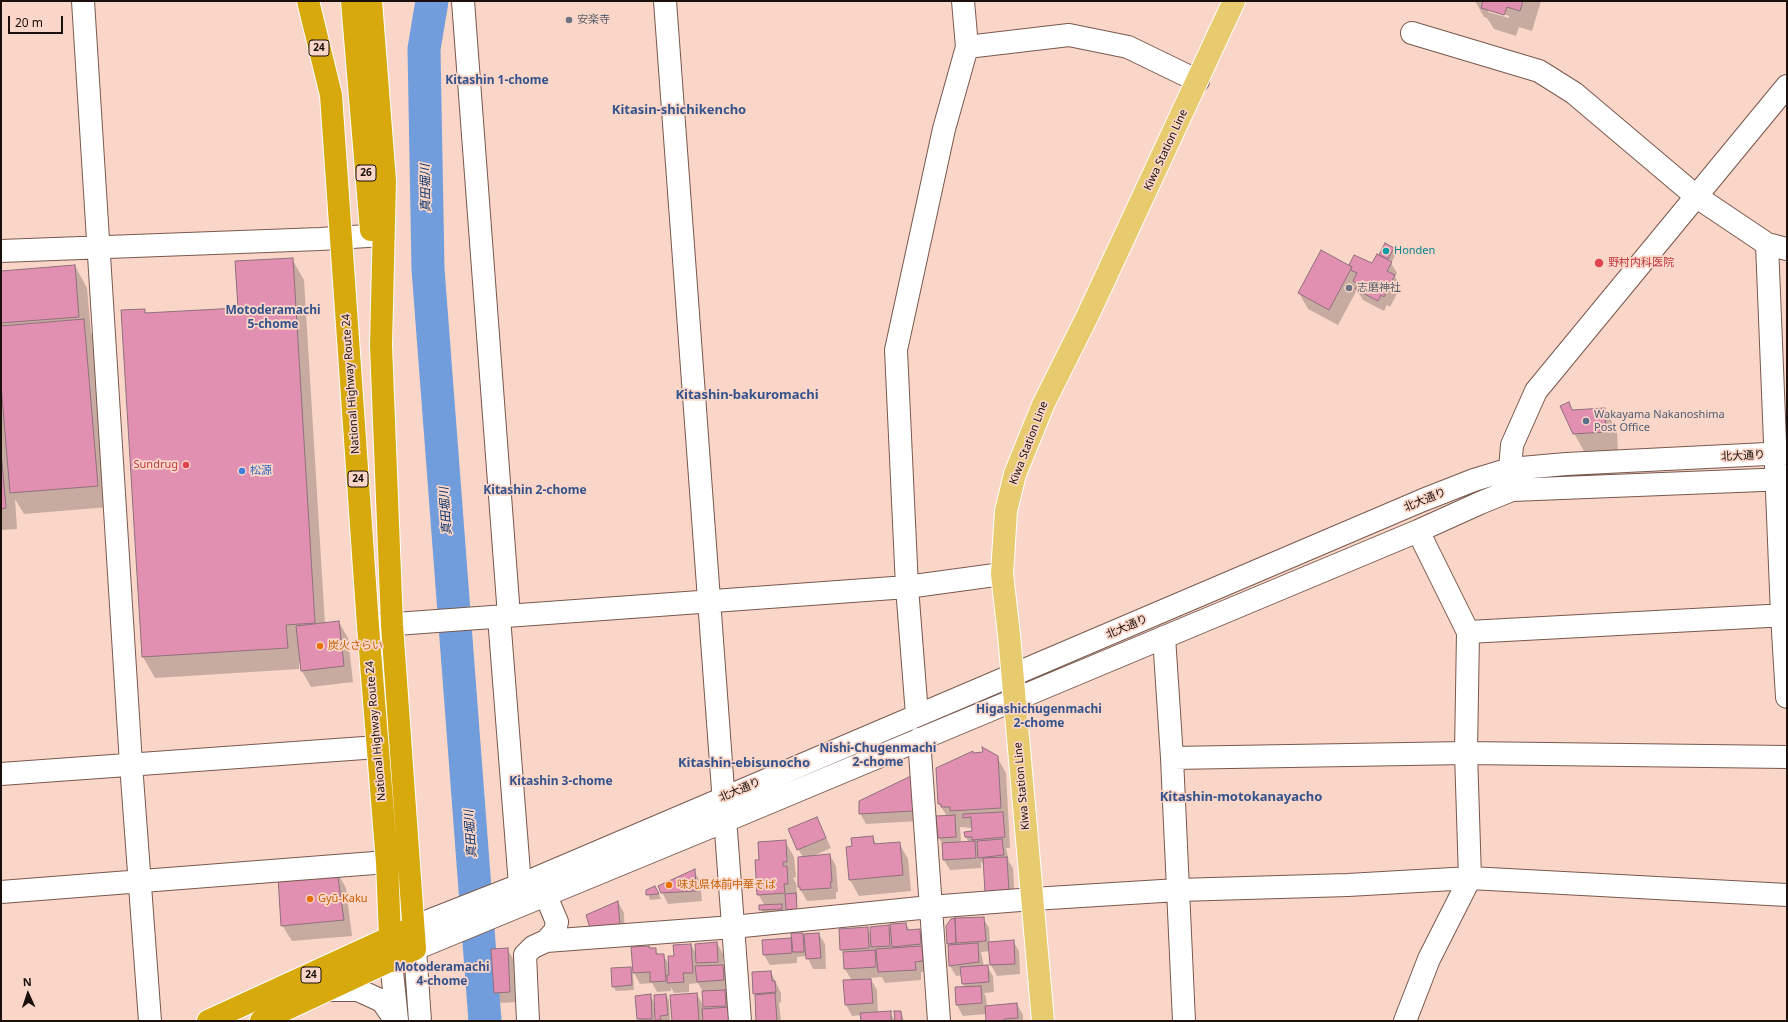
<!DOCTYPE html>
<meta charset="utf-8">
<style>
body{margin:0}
#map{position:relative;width:1788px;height:1022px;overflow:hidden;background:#fad6c8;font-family:"Noto Sans",sans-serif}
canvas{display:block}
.frame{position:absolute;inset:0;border:2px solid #1a0f0a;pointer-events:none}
.north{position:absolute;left:8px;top:974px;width:40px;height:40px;-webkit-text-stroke:3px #fad6c8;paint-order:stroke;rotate:357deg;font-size:11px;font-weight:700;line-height:16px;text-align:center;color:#1a0f0a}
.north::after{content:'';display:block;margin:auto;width:14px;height:18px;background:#1a0f0a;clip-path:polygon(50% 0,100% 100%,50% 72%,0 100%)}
.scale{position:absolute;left:8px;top:16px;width:55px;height:18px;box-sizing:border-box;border:2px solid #1a0f0a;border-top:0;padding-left:5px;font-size:12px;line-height:14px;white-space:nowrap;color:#1a0f0a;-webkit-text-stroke:3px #fad6c8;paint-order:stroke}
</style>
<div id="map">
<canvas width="1788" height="1022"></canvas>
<div class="frame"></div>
<div class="north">N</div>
<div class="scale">20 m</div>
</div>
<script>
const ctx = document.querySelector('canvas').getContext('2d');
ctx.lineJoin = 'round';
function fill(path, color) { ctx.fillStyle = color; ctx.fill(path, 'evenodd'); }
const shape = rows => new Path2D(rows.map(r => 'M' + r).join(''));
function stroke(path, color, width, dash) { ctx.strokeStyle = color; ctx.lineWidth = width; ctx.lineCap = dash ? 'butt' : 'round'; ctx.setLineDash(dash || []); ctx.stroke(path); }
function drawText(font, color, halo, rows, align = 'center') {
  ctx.font = font + ' "Noto Sans","Noto Sans JP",sans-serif'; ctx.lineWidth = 3.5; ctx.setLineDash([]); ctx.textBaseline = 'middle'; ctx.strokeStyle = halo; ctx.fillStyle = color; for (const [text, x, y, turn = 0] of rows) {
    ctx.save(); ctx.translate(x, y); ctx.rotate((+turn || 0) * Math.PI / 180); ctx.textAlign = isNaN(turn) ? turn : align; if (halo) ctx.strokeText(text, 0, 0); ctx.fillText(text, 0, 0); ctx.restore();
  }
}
const shadow = shape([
 [1475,1,1541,1,1532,31,1519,27,1516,36,1494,29,1487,18,1484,17],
 [1488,9,1509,16,1509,18,1488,12],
 [1393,249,1396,254,1391,263,1397,273,1395,277,1401,286,1390,307,1387,305,1384,311,1363,300,1357,290,1338,325,1308,309,1299,293,1351,267,1350,265,1373,264,1381,257,1380,255],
 [292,259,304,280,325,624,339,622,348,638,353,682,311,687,302,671,301,662,299,662,299,669,155,678,143,657,144,310,147,314,239,309],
 [75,266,87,288,91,333,95,341,109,507,24,514,15,499,17,529,1,530,1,272],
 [1605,409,1617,431,1618,453,1586,455,1574,433,1572,411],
 [973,754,997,757,1006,773,1010,848,1006,848,1009,862,1013,868,1015,902,985,868,981,861,981,868,950,870,944,860,943,845,939,838,937,817,947,816,939,804],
 [960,827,973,828,973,832,966,837,969,843,961,843],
 [911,778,919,821,866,824,860,813],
 [817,818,831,848,813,856,830,855,836,866,838,892,836,892,836,899,807,901,799,887,803,857,798,849],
 [872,837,877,845,899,843,908,859,911,891,859,896,850,880,853,847],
 [785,841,794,857,796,877,793,878,796,883,799,914,798,900,796,900,790,915,787,909,784,909,784,914,763,915,760,906,765,906,758,894,760,861],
 [694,871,700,881,702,901,668,904,659,886],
 [337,872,346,888,352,936,292,941,282,925],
 [647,890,658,892,661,899,650,900],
 [618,902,624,913,625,937,597,938],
 [983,918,989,928,990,943,1013,941,1019,951,1020,974,997,976,991,965,990,951,981,952,984,966,987,966,993,976,994,992,984,993,986,997,987,1007,1017,1004,1023,1015,1023,1021,987,1021,986,1014,963,1016,957,1005,957,988,965,988,963,983,962,975,956,976,950,966,949,946,948,943],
 [906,924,910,931,919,930,925,940,928,971,921,972,921,980,885,983,882,977,870,978,877,990,878,1013,890,1012,895,1021,862,1021,861,1015,852,1016,846,1005,844,981,852,981,845,969,844,954,841,950,867,928,871,935,888,926,892,933],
 [802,934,805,939,819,934,825,944,826,969,813,969,807,956,797,957,797,963,770,965,764,955,790,939,793,944],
 [717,943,723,954,723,967,729,976,730,991,724,991,727,996,731,1021,673,1021,697,994,704,1007,703,992,698,983,689,984,689,992,674,993,671,987,671,991,657,992,652,983,640,984,634,973,632,948,649,947,650,949,655,949,659,955,663,955,670,966,675,957,691,945,697,955],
 [507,949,514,960,516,1002,501,1003,495,993],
 [630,968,633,973,634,990,616,991,613,986],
 [771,972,781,993,781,1002,779,1003,781,1021,757,1021,756,996,754,993],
 [650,995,655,1004,666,995,669,1000,670,1020,657,1021,654,1017,654,1021,639,1021,638,1019],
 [901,1012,904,1021,896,1021]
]);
const river = shape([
 [432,1,424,49,428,269,485,1021]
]);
const building = shape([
 [1483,1,1523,1,1520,11,1507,7,1504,15,1481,8,1483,1],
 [1385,243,1394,248,1388,259,1379,255,1385,243],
 [1321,250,1352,267,1329,310,1298,293,1321,250],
 [1377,254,1392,262,1387,271,1395,275,1384,297,1381,295,1378,301,1355,289,1358,284,1353,281,1357,273,1350,270,1352,267,1349,265,1354,255,1372,263,1377,254],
 [293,258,315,623,286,625,288,648,142,657,121,310,145,309,145,313,238,308,235,261,293,258],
 [75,265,79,317,1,323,1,271,75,265],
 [84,319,98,486,10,493,1,385,1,326,84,319],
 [1569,402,1572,410,1605,408,1606,432,1573,434,1560,406,1569,402],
 [1,451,6,508,1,509,1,451],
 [339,621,344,666,301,671,296,626,339,621],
 [982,747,998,756,1001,808,950,811,950,807,941,807,941,804,938,804,936,768,973,751,973,753,983,752,982,747],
 [911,776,913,811,859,814,859,801,911,776],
 [1003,812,1005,837,972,840,972,837,965,837,964,832,972,831,971,817,963,818,963,814,1003,812],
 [955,815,956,837,938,838,936,816,955,815],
 [817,817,826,838,797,850,788,829,817,817],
 [873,836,874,844,900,842,903,875,849,880,846,847,852,846,851,838,873,836],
 [1002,839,1004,855,978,858,977,841,1002,839],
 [786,840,787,862,783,862,783,866,787,866,788,884,784,884,785,893,757,895,755,860,759,860,758,842,786,840],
 [975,841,976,858,943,860,942,843,975,841],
 [830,854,832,882,830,882,831,888,800,890,800,887,798,887,798,857,830,854],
 [1007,857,1009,892,985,893,983,858,1007,857],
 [695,869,696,891,661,893,658,886,695,869],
 [337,871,344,920,281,926,278,877,337,871],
 [655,886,659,894,646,895,646,890,655,886],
 [796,893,797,910,786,910,785,894,796,893],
 [618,901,620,926,590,928,586,915,618,901],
 [782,904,782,909,759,910,759,905,782,904],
 [984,917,986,941,956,943,955,918,984,917],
 [955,918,956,943,947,944,946,926,951,919,955,918],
 [906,923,907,930,920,929,921,944,892,947,890,924,906,923],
 [889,925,890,946,871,947,870,927,889,925],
 [868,927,869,948,840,950,839,929,868,927],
 [791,933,803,933,804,952,793,952,791,933],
 [819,933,821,958,806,959,804,934,819,933],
 [791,938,792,953,763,955,762,940,791,938],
 [1014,940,1015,964,990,965,988,942,1014,940],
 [717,942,718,962,696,963,695,944,717,942],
 [978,943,979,962,949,966,948,945,978,943],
 [691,944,693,973,683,973,684,982,667,983,667,975,669,975,668,956,674,956,673,945,691,944],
 [649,946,649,948,656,948,656,954,664,954,666,981,650,982,650,972,633,973,631,947,649,946],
 [922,946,923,961,915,962,916,970,878,972,876,949,922,946],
 [508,948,510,992,494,993,491,949,508,948],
 [875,950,876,967,844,969,843,952,875,950],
 [723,965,724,980,697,982,695,966,723,965],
 [988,965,989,982,962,984,960,967,988,965],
 [631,967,632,985,612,987,611,968,631,967],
 [771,971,772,981,775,981,776,992,753,994,752,972,771,971],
 [871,979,873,1003,845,1005,843,980,871,979],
 [981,986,982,1003,956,1005,955,987,981,986],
 [725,990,726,1006,703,1007,702,991,725,990],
 [697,993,699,1021,672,1021,670,995,697,993],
 [775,993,777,1021,756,1021,755,995,775,993],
 [651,994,652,1019,637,1019,635,996,651,994],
 [666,994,668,1015,660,1016,661,1020,655,1020,654,995,666,994],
 [1017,1003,1018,1018,1004,1019,1004,1021,986,1021,985,1006,1017,1003],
 [729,1007,729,1021,703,1021,702,1009,729,1007],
 [891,1011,891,1021,861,1021,860,1013,891,1011],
 [894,1011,901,1011,902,1021,895,1021,894,1011]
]);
const minor = shape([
 [83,1,131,764,150,1021],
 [463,1,509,616],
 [665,1,740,1021],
 [1412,33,1539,71,1574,93,1697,197,1767,244,1787,249],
 [967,47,1069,35,1128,47,1198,81],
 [1767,244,1782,615,1787,697],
 [1,251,320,239,383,235],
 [1512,484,1510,469,1512,445,1536,391,1787,86],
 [499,617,520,885],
 [368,626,907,587,1002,574],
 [1468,632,1787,615],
 [1164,637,1172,758,1184,1021],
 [917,715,907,587,896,350,944,129,967,47,963,1],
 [919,739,939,1021],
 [1172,758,1466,753,1787,757],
 [1,774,378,747],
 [1,892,387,862],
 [413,927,520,885,1423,500,1474,480,1510,469,1566,464,1787,453],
 [546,941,733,927,930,907,1033,899,1178,890,1348,885,1470,878,1787,895],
 [391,961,397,1020],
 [324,990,358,990,382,1001,396,1021],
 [420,1021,415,949,725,821,1418,531,1480,503,1512,490,1787,479],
 [528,1021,525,955,533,947,546,941,555,931,557,922,546,896],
 [1405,1021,1429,959,1470,878,1466,753,1468,632,1418,531]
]);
const major = shape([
 [1043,1021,1009,635,1002,574,1006,511,1015,474,1043,405,1088,315,1234,1]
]);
const highway = shape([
 [308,1,331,95,368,626,387,862,391,961],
 [352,1,371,230],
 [208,1021,402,932],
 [261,1021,415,949,392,625,381,345,385,181,371,1]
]);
const markers = [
 [569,20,4,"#6b7280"],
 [1386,251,4,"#0f9aa8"],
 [1599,263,5,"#e0444e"],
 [1349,288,4,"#6b7280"],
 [1586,421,4,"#5c6f8a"],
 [186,465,4,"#e0444e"],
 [242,471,4,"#3f7fe0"],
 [320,646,4,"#e8710a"],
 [669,885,4,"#e8710a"],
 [310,899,4,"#e8710a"]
];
const shields = [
 [319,48,20],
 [366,173,20],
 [358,479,20],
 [311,975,20]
];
const shieldNames = [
 ["24",319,48],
 ["26",366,173],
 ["24",358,479],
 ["24",311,975]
];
const worshipNames = [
 ["安楽寺",577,20],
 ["志磨神社",1357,288]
];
const streetNames = [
 ["Kiwa Station Line",1166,150,-65],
 ["National Highway Route 24",351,384,-94],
 ["Kiwa Station Line",1029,443,-69],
 ["北大通り",1743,456,-3],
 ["北大通り",1425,500,-22],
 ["北大通り",1127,627,-23],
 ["National Highway Route 24",376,731,-95],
 ["Kiwa Station Line",1022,786,-95],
 ["北大通り",740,790,-23]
];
const cultureNames = [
 ["Honden",1394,251]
];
const healthNames = [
 ["野村内科医院",1608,263],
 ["Sundrug",178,465,"right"]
];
const serviceNames = [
 ["Wakayama Nakanoshima",1594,415],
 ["Post Office",1594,428]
];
const shopNames = [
 ["松源",250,471]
];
const foodNames = [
 ["炭火さらい",328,646],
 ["味丸県体前中華そば",677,885],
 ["Gyū-Kaku",318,899]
];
const neighbourhoodNames = [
 ["Kitashin 1-chome",497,81],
 ["Motoderamachi",273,311],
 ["5-chome",273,325],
 ["Kitashin 2-chome",535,491],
 ["Higashichugenmachi",1039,710],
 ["2-chome",1039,724],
 ["Nishi-Chugenmachi",878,749],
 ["2-chome",878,763],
 ["Kitashin 3-chome",561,782],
 ["Motoderamachi",442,968],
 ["4-chome",442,982]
];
const waterNames = [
 ["真田堀川",426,188,-91],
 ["真田堀川",446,511,-94],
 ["真田堀川",471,834,-94]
];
const quarterNames = [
 ["Kitasin-shichikencho",679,110],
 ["Kitashin-bakuromachi",747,395],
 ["Kitashin-ebisunocho",744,763],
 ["Kitashin-motokanayacho",1241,797]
];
fill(shadow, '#0003');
stroke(river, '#729ddd', 33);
fill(building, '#e190b2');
stroke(building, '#906f7c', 1);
stroke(minor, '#78594e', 24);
stroke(major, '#fff', 24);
stroke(highway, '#fff', 24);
stroke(minor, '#fff', 22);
stroke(major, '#e8cb6e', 22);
stroke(highway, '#d8a90d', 22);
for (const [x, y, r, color] of markers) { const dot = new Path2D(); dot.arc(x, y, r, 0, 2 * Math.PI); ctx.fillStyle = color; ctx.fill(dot); stroke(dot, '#fad6c8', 1.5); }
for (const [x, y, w] of shields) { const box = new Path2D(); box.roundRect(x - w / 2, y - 8, w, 16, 3); ctx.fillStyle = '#fad6c8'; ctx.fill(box); stroke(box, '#1a0f0a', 1); }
drawText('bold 10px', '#1a0f0a', null, shieldNames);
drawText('11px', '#5b616d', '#fad6c8', worshipNames, 'left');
drawText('11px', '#1a0f0a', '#fad6c8', streetNames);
drawText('11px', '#0d838f', '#fad6c8', cultureNames, 'left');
drawText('11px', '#be3a42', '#fad6c8', healthNames, 'left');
drawText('11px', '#4e5e75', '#fad6c8', serviceNames, 'left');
drawText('11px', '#366cbe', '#fad6c8', shopNames, 'left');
drawText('11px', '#c56008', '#fad6c8', foodNames, 'left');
drawText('bold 12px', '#34538c', '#fad6c8', neighbourhoodNames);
drawText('italic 12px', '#0a356e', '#fad6c8', waterNames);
drawText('bold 13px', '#34538c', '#fad6c8', quarterNames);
</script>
